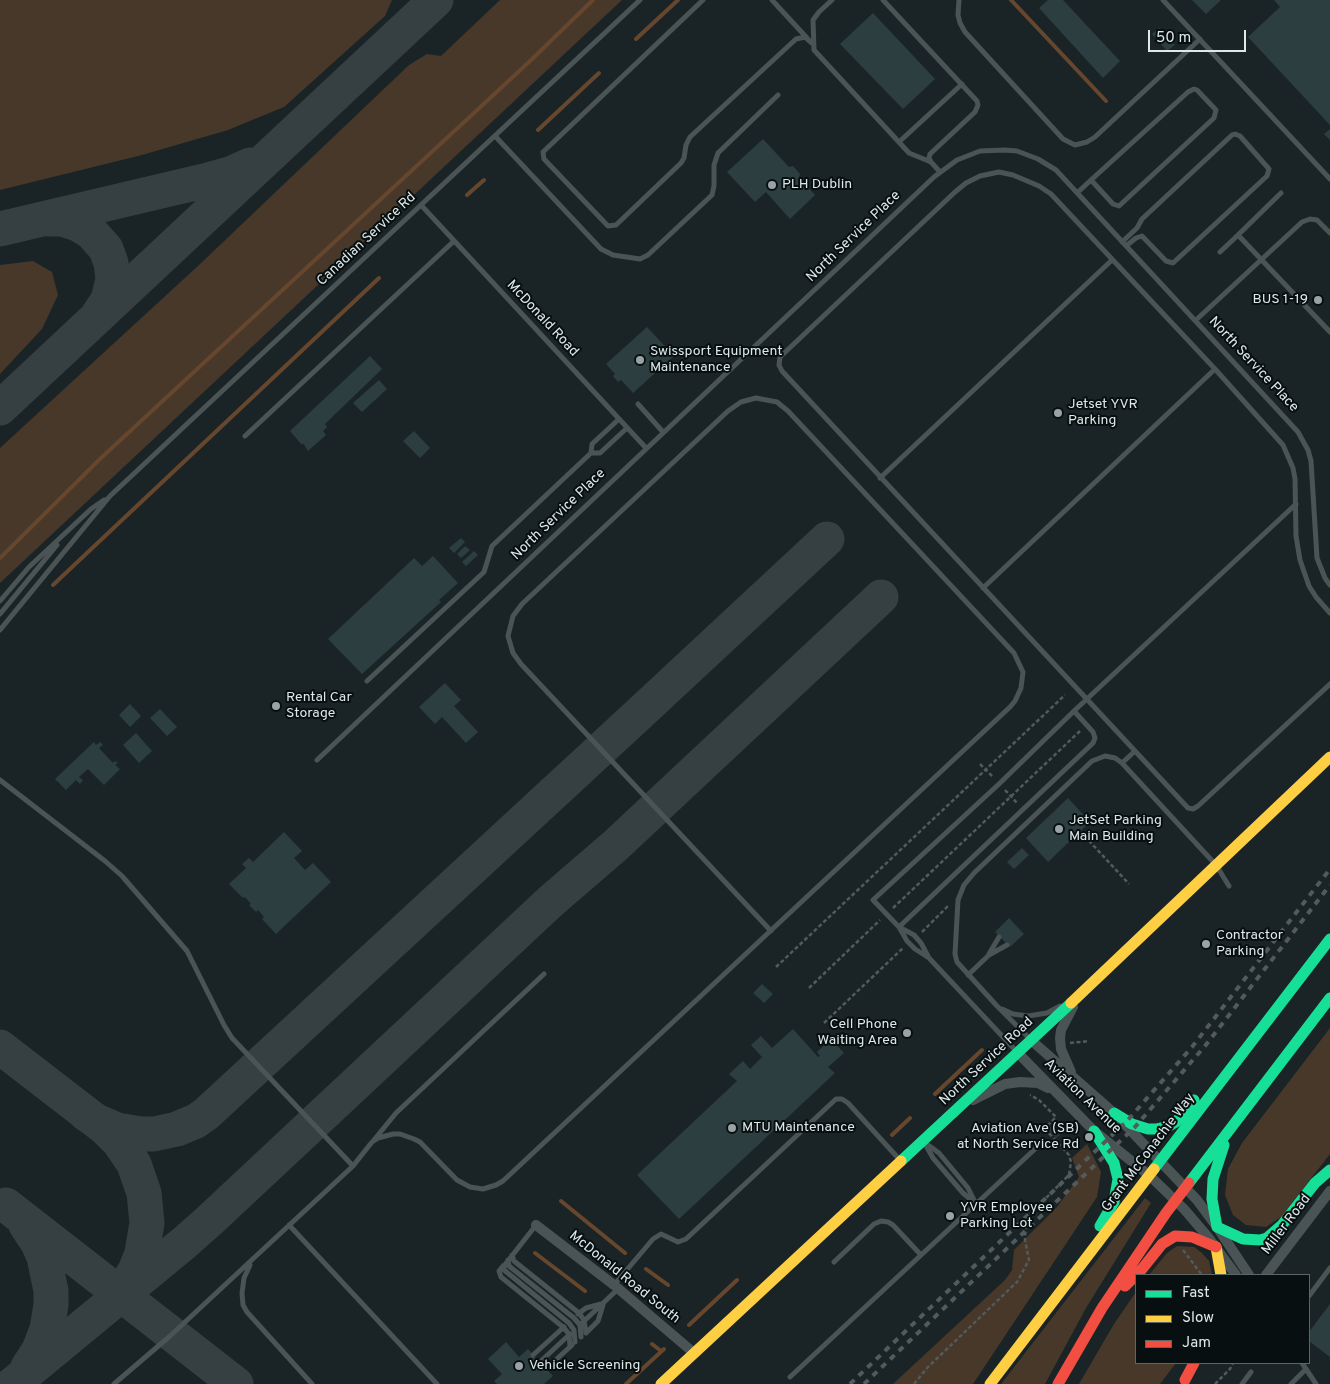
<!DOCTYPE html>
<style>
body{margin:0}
#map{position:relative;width:1330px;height:1384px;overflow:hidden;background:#1a2426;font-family:Overpass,sans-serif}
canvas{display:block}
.legend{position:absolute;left:1135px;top:1274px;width:175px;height:90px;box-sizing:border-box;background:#080f10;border:1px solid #5d6667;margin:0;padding:6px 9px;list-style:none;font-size:15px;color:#dde8e9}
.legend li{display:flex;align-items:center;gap:10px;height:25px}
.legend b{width:25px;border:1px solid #5d6667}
.scale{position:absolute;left:1148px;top:30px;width:98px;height:22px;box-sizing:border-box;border:2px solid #dde8e9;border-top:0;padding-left:6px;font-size:15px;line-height:18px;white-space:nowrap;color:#dde8e9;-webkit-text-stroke:4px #080f10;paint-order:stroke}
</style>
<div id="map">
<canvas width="1330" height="1384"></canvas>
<ul class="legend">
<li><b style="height:6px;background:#16e098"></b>Fast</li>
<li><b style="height:6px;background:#ffcf43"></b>Slow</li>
<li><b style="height:6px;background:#f24e42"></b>Jam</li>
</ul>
<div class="scale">50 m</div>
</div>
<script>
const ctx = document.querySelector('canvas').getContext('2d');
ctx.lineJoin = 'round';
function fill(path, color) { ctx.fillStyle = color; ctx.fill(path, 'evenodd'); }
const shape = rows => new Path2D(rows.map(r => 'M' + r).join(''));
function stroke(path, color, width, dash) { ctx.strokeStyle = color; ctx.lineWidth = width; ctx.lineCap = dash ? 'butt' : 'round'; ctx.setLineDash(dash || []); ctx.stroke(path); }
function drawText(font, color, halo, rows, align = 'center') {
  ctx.font = font + ' Overpass,sans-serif'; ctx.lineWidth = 4; ctx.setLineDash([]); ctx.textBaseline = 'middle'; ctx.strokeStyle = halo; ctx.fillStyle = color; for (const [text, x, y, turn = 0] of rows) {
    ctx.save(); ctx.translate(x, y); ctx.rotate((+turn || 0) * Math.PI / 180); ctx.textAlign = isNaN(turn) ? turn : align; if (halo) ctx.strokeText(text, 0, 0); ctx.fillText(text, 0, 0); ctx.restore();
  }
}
const green = shape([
 [0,0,392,0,385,16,284,107,228,130,142,155,0,190],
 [500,0,622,0,0,583,0,448,199,265,409,65,427,54,441,56],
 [33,261,52,272,58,295,42,329,0,374,0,265],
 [1330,1028,1330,1154,1281,1217,1266,1227,1246,1225,1233,1215,1225,1195,1228,1169,1242,1143],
 [1087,1144,1101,1172,1097,1197,973,1384,893,1384,1005,1280,1012,1270,1014,1250,1057,1207,1079,1177,1072,1158],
 [1145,1198,1151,1203,1086,1308,1045,1384,1001,1384],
 [1177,1246,1194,1247,1202,1253,1209,1261,1212,1275,1149,1275,1167,1253],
 [1136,1292,1136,1363,1176,1363,1160,1384,1079,1384,1114,1324]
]);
const stream = shape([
 [1011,0,1106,101],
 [636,39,678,0],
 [538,130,599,73],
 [467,195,484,180],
 [0,558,101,458,529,62,593,0],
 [53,585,379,278],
 [935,1094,982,1050],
 [892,1135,910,1118],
 [561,1201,625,1253],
 [535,1253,585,1291],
 [646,1269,668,1285],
 [689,1325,737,1280],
 [652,1344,661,1351],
 [626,1384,664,1349]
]);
const taxiway = shape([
 [49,219,62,219,78,224,91,232,106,249,111,263,113,279,108,300,98,315],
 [0,229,208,180,230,174,250,165],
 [0,408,436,0],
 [0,1047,105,1128,119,1142,134,1164,144,1193,147,1223,142,1253,135,1271,124,1288],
 [86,1114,98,1122,117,1130,141,1134,154,1134,177,1129,196,1121,206,1114,640,713,827,539],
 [6,1205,236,1384],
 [26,1225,38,1243,44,1257,51,1291,51,1305,47,1329,39,1350,28,1367],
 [13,1384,184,1243,210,1220,551,901,616,845,881,597]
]);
const building = shape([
 [1048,0,1063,0,1120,61,1103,78,1039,8],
 [1192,0,1221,0,1206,14],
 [1274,0,1330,0,1330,125,1248,37,1280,7],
 [873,13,935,79,903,109,840,44],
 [1159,28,1175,45,1167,51,1152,34],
 [1330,129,1330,140,1324,134],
 [763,139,789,167,793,166,800,174,799,177,815,195,790,219,766,192,755,202,727,172],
 [647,327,674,356,633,393,621,380,618,382,613,376,615,374,606,364],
 [370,356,382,369,325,424,327,427,323,431,326,435,308,451,303,443,302,445,290,431],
 [379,380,387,389,362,412,353,403],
 [414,431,430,448,420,458,403,441],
 [461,538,465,542,454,553,449,548],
 [465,546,470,550,461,558,457,554],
 [474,551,478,555,466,566,462,562],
 [433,556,458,583,439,600,441,602,362,674,328,639,414,558,422,566],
 [445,683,461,700,454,706,478,732,466,743,442,717,435,724,419,707],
 [130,704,141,716,130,727,119,715],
 [160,709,177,727,167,736,150,718],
 [136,733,152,751,139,763,123,745],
 [94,742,96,745,100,742,103,745,99,748,113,763,115,761,118,763,115,765,120,769,104,785,88,769,79,777,83,780,80,784,76,780,66,790,55,779],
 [1068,798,1090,822,1048,862,1026,838],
 [284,832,302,851,294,858,305,870,313,863,331,882,276,934,262,919,264,917,258,910,256,912,249,905,251,904,245,897,243,898,229,884,246,868,242,864,249,858,253,862],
 [1022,848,1029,855,1014,869,1007,862],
 [1009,918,1024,934,1010,947,995,932],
 [762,984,773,994,764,1003,753,993],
 [793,1029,818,1057,820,1056,817,1052,831,1039,844,1053,828,1067,835,1073,679,1219,637,1175,737,1081,729,1074,743,1061,750,1069,762,1057,751,1045,761,1036,772,1048],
 [1054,1123,1063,1132,1056,1138,1048,1129],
 [1330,1304,1330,1357,1309,1341,1309,1332],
 [506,1342,519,1357,528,1349,553,1376,544,1384,497,1384,494,1381,502,1374,488,1359]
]);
const path = shape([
 [980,764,993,777],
 [1005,790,1018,804],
 [1080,831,1129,884],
 [893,908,1080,731],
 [922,932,948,906],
 [776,967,1065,695],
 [809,988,880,920],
 [824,1023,903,948],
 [1070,1043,1089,1041],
 [1183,1250,1202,1275],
 [914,1384,928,1367,1017,1282,1029,1260,1025,1240,1026,1221,1043,1201,1069,1175,1071,1162,1069,1155,1046,1130,1048,1125,1056,1117,1039,1100,1030,1095],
 [1215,1384,1230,1369,1233,1363]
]);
const lane = shape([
 [703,0,543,152,544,159,608,226,616,225,681,163,684,158,686,145,690,137,796,39,805,37,813,44],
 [772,0,807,38],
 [832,0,819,12,813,20,814,50,909,153,931,162,929,158,930,154,975,112,978,105,977,101,883,0],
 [959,0,958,15,960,23,965,32,1063,139,1075,145,1087,142,1095,137,1200,39],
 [1163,0,1330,179],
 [495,136,601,249,613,255,640,259,648,255,712,195,714,186,714,165,718,153,778,95],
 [899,142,962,84],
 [931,162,940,172],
 [1077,193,1091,180,1188,92,1194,89,1197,90,1216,110,1214,118,1119,206,1113,204,1091,180],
 [1281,193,1238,235,1330,332],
 [421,205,646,448],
 [1122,242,1137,228,1142,219,1232,135,1235,134,1240,136,1269,169,1267,176,1173,263,1166,261,1142,236,1136,238,1126,246],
 [1220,252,1238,235],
 [1196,320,1302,222,1310,219,1317,220,1330,233],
 [638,404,663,432],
 [619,419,592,444,591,453,600,453,627,428],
 [245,436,454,241],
 [880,478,1112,260],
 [983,588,1215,369],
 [0,601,29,567,91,509,104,500],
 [1330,613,1316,597,1309,586,1300,560,1296,536,1295,479,1293,468,1283,445,1215,369,1051,194,1039,186,1013,175,999,172,980,176,966,183,955,192,780,357,779,365,782,371,1188,808,1193,809,1198,806,1330,684],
 [0,614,57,545],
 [0,630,110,496,640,0],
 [367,681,484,572,492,546,591,453],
 [1074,711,1296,504],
 [317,760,934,177,957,160,980,151,1005,150,1017,151,1038,159,1056,170,1298,432,1308,450,1311,461,1317,558,1325,578,1330,585],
 [1122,763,1135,751],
 [0,780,105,861,122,876,187,951,224,1025,232,1038,353,1166],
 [899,927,1093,743,1095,738,1093,732,1074,711,999,784,873,900,899,927,907,941,915,949,929,958,1018,1053],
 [899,927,914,935,921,943,929,958],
 [989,954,999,937],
 [968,975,989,955,1007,945],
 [1002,1009,1013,1014,1028,1016,1047,1013,1060,1006],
 [1030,1039,997,1006,957,962,955,954,958,900,964,885,974,873,1092,761,1105,756,1115,758,1122,763,1216,865,1229,886],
 [374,1140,396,1113,544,974],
 [924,1142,939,1153,968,1188,976,1204,963,1193,933,1158,924,1142],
 [289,1225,437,1384],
 [536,1225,504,1266,504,1270,569,1323,574,1330,575,1342],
 [512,1255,514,1261,579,1313,584,1320,586,1333],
 [508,1260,509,1266,574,1318,580,1325,581,1337],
 [834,1262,874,1224,881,1221,888,1222,893,1225,921,1255],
 [250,1265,244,1278,242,1293,243,1305,247,1312,312,1384],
 [503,1266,499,1271,501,1277,563,1327,569,1334,570,1347],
 [614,1285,653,1239,661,1234,678,1242,686,1239,836,1099,842,1099,848,1103,899,1159],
 [1309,1296,1330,1268],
 [578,1314,586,1308,601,1304],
 [582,1323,618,1289],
 [586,1333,598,1321,603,1305],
 [533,1355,564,1327],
 [540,1362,570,1334],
 [1302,1363,1316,1384],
 [546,1369,572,1345],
 [790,1377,1035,1149],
 [114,1384,170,1336,256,1256,353,1166,372,1142,378,1138,393,1134,400,1134,414,1139,420,1142,457,1180,470,1187,483,1189,496,1185,503,1181,735,964,1010,707,1015,701,1021,688,1023,672,1014,653,788,411,777,402,756,398,741,402,728,411,522,604,513,616,508,636,513,653,521,664,771,931],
 [1242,1384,1251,1372],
 [1291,1384,1306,1369]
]);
const street = shape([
 [1032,1041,1114,1113,1197,1200,1217,1227,1249,1275],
 [1019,1054,1094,1131,1150,1176,1184,1209,1208,1237,1236,1275],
 [1071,1072,1061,1049,1060,1038,1061,1030,1073,1007],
 [973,1100,1005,1084,1020,1082,1038,1083,1048,1088],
 [536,1225,614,1285,694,1353],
 [1266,1275,1330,1191]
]);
const fast = shape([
 [1114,1113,1132,1124,1148,1129,1156,1129,1169,1126,1176,1122,1194,1100],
 [1094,1131,1114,1163,1118,1179,1114,1202,1100,1226],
 [901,1161,1071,1003],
 [1154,1169,1330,939],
 [1189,1183,1330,998],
 [1217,1227,1243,1239,1260,1240,1267,1238,1282,1225,1315,1183,1330,1170],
 [1217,1227,1212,1199,1213,1179,1224,1145]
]);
const slow = shape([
 [1071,1003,1330,757],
 [1216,1247,1221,1275],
 [661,1384,901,1161],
 [990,1384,1154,1169]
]);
const jam = shape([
 [1125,1286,1142,1269,1162,1244,1175,1236,1192,1237,1216,1247],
 [1185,1380,1194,1363],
 [1058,1384,1102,1308,1166,1213,1189,1183]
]);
const rail = shape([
 [850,1384,1127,1121,1192,1047,1330,869],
 [864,1384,1135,1127,1205,1046,1330,885]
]);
const markers = [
 [772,185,5,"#99a3a5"],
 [1318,300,5,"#99a3a5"],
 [640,360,5,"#99a3a5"],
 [1058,413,5,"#99a3a5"],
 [276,706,5,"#99a3a5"],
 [1059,829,5,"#99a3a5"],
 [1206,944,5,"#99a3a5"],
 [907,1033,5,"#99a3a5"],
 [732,1128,5,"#99a3a5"],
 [1089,1137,5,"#99a3a5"],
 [950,1216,5,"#99a3a5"],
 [519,1366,5,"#99a3a5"]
];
const poiNames = [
 ["PLH Dublin",782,185],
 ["BUS 1-19",1308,300,"right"],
 ["Swissport Equipment",650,352],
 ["Maintenance",650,368],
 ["Jetset YVR",1068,405],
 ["Parking",1068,421],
 ["Rental Car",286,698],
 ["Storage",286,714],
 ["JetSet Parking",1069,821],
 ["Main Building",1069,837],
 ["Contractor",1216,936],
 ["Parking",1216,952],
 ["Cell Phone",897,1025,"right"],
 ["Waiting Area",897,1041,"right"],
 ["MTU Maintenance",742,1128],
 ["Aviation Ave (SB)",1079,1129,"right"],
 ["at North Service Rd",1079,1145,"right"],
 ["YVR Employee",960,1208],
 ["Parking Lot",960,1224],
 ["Vehicle Screening",529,1366]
];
const streetNames = [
 ["North Service Place",854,237,-44],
 ["Canadian Service Rd",367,240,-43],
 ["McDonald Road",542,319,47],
 ["North Service Place",1253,365,47],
 ["North Service Place",559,515,-44],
 ["North Service Road",987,1062,-43],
 ["Aviation Avenue",1082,1097,44],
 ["Grant McConachie Way",1149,1153,-53],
 ["Miller Road",1287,1225,-53],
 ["McDonald Road South",624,1278,39]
];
fill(green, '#483829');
stroke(stream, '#66472d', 4);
stroke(taxiway, '#363f41', 35);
fill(building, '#2d3e40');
stroke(path, '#525a5c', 2.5, [4, 2.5]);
stroke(lane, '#4a5455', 5);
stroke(street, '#4a5455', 10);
stroke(fast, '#16e098', 11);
stroke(slow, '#ffcf43', 11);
stroke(jam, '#f24e42', 11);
stroke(rail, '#525a5c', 4, [6, 6]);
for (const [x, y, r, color] of markers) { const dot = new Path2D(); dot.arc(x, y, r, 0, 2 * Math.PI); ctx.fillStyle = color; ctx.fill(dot); stroke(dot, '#080f10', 2); }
drawText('14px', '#dde8e9', '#080f10', poiNames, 'left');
drawText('14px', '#dde8e9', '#080f10', streetNames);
</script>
